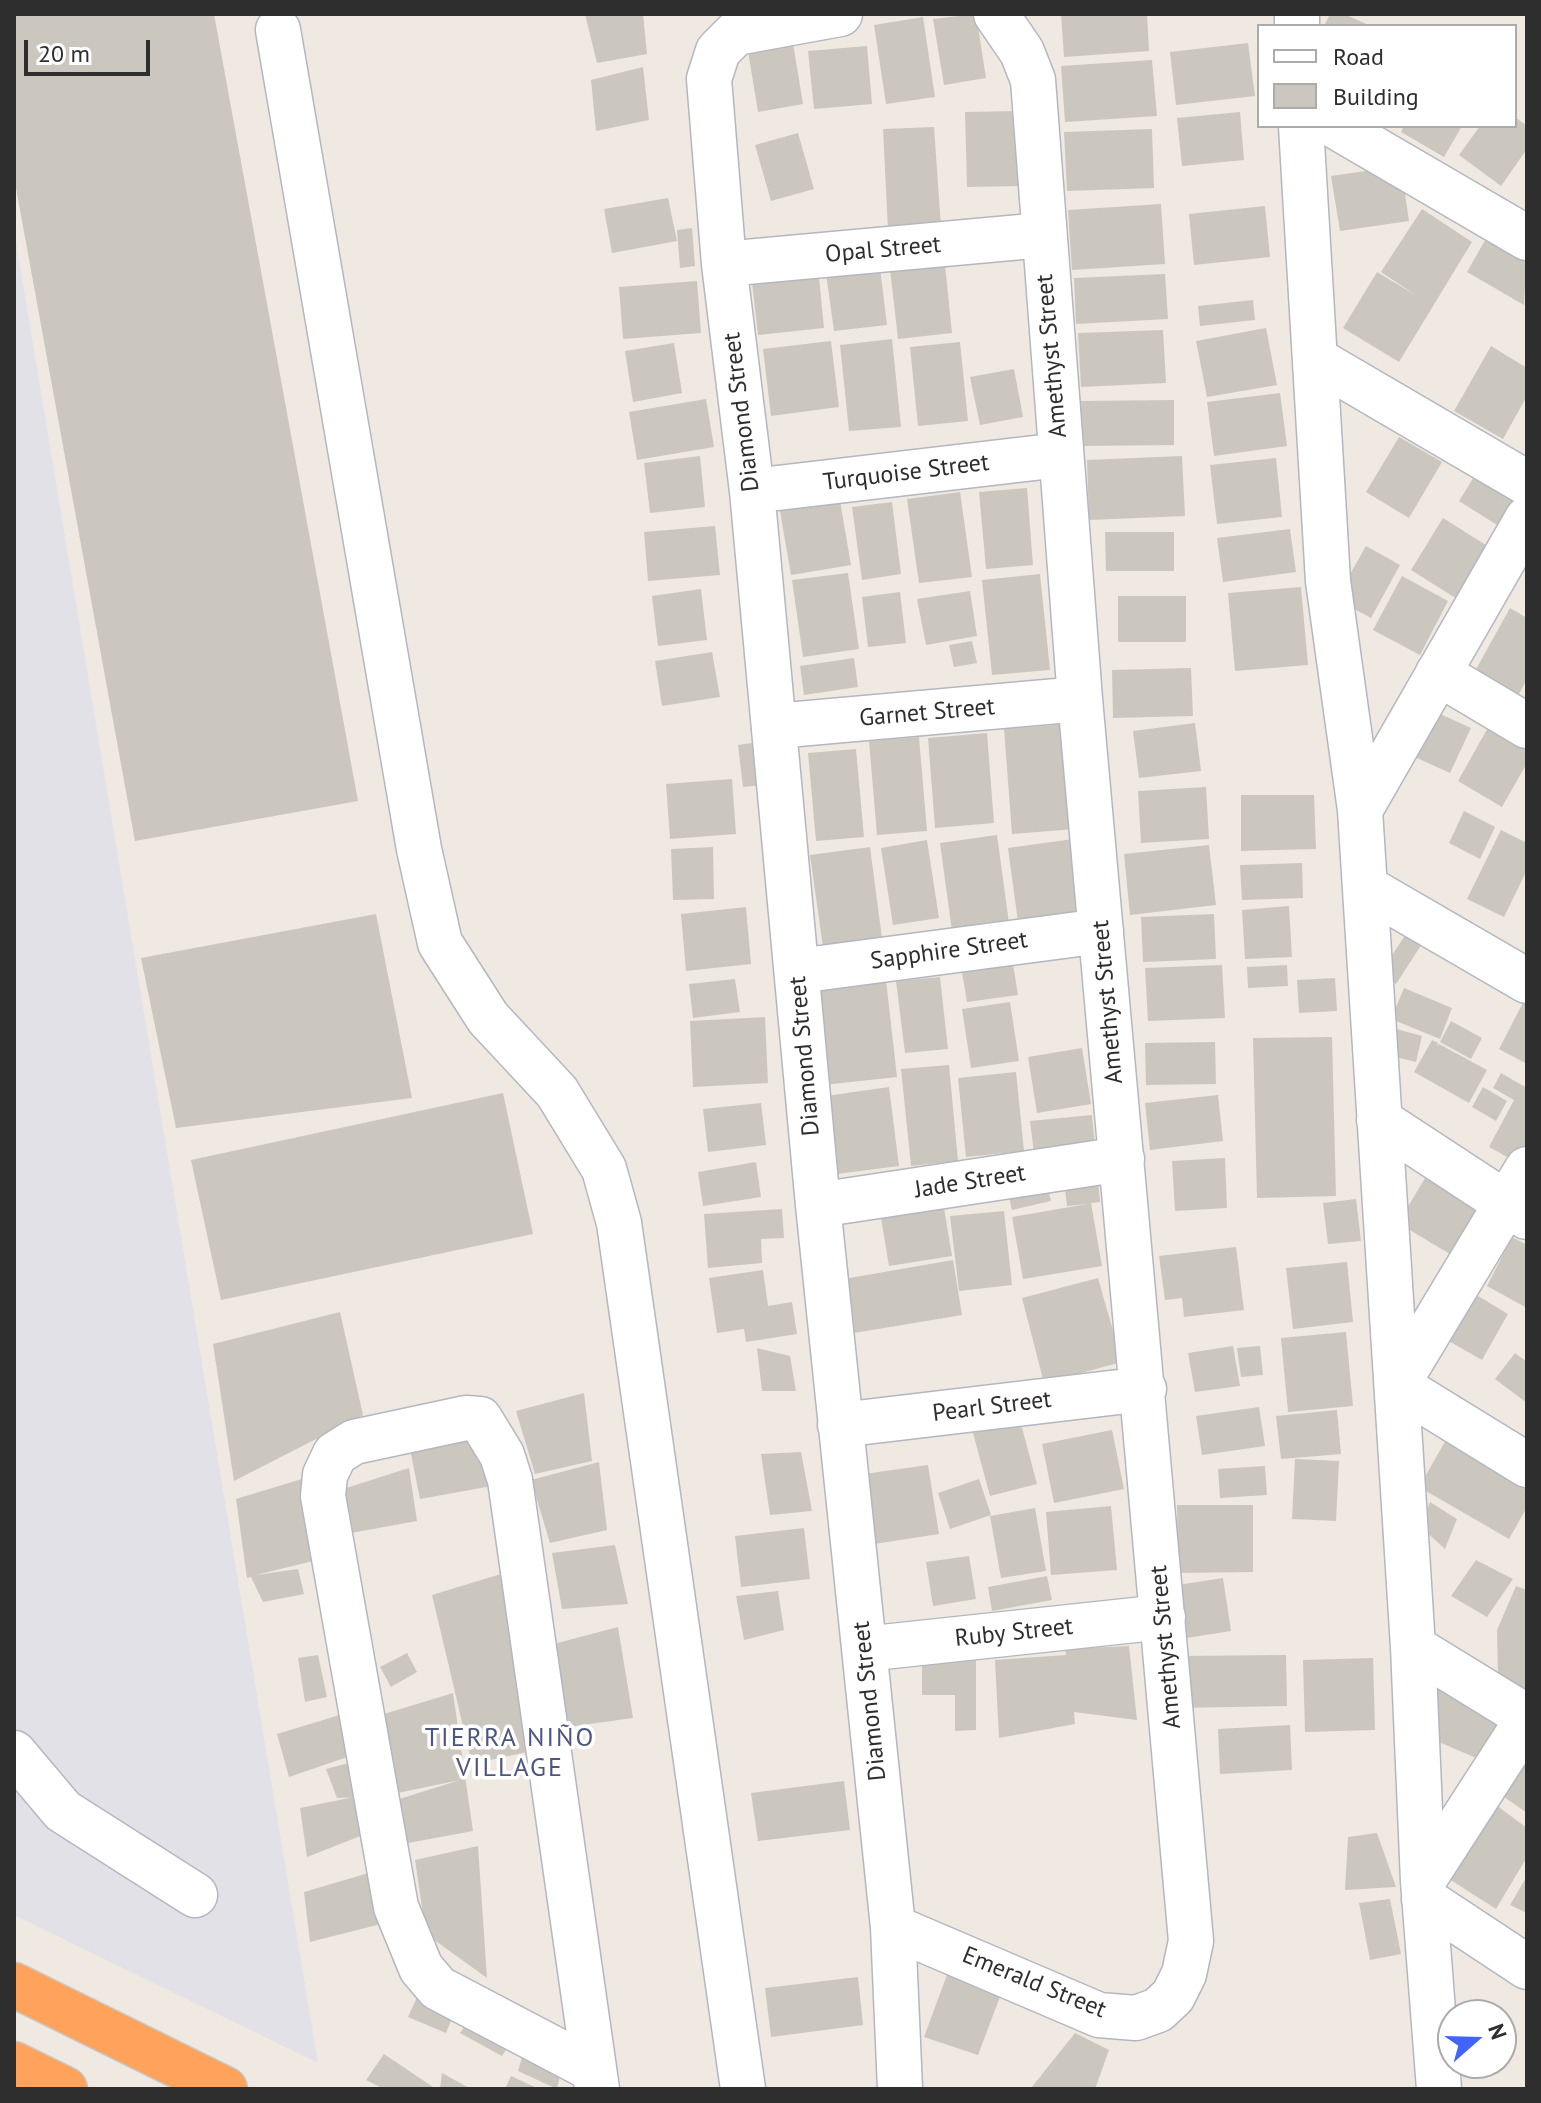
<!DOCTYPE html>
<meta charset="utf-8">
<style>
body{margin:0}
#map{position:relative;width:1541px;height:2103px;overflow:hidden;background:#efe9e1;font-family:"PT Sans",sans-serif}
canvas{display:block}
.frame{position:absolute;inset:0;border:16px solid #2e2e2e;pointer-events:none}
.legend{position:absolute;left:1257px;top:24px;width:260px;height:104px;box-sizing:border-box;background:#fff;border:2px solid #ababab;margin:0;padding:10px 14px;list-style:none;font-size:24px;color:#2e2e2e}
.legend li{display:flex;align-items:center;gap:16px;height:40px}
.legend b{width:40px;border:2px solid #ababab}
.north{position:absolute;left:1437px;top:1999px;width:80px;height:80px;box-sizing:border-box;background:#fff;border:2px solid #ababab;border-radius:50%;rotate:70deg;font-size:22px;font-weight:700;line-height:32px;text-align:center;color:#2e2e2e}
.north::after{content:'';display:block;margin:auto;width:28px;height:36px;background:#4264fb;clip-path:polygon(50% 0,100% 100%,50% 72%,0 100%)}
.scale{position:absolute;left:24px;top:40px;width:126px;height:36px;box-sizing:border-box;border:4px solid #2e2e2e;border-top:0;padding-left:10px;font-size:24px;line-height:28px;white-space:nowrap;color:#2e2e2e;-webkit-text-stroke:6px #fff;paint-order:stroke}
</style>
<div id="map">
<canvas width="1541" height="2103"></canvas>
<div class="frame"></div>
<ul class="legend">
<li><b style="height:10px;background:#fff"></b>Road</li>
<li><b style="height:22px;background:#cbc7bf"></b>Building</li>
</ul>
<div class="north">N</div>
<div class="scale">20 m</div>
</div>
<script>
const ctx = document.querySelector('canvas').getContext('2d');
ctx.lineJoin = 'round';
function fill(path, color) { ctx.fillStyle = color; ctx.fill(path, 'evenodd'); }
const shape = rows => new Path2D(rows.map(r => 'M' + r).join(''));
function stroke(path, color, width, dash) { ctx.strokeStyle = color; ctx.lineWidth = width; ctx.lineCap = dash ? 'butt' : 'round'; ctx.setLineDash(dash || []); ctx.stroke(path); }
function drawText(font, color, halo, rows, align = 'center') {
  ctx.font = font + ' "PT Sans",sans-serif'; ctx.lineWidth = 7; ctx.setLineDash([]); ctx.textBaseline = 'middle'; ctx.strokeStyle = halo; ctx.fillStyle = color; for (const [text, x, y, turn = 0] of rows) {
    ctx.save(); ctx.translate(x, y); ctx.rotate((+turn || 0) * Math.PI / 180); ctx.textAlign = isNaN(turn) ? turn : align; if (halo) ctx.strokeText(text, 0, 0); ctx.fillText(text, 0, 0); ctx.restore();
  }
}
const industrial = shape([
 [14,229,318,2063,14,1915]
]);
const building = shape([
 [14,14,214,14,358,801,135,841,14,177],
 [585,14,643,14,647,54,597,63],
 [976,14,986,78,944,85,933,19],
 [1061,14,1147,14,1149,51,1064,57],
 [1330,14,1344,14,1371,26,1324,26],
 [923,17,935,97,886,104,874,25],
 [792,37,803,104,758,112,747,45],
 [1248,43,1255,96,1176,105,1170,52],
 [867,46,872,104,814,109,808,51],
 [1152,60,1157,116,1065,122,1061,66],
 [643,67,649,120,596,131,591,80],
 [1019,111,1021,186,967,187,965,112],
 [1240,112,1244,160,1182,166,1177,118],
 [1515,117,1527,126,1527,149,1501,186,1459,155,1480,126,1515,126],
 [1404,126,1462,126,1444,157,1401,132],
 [934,127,941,227,888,230,883,129],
 [1152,129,1154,188,1067,191,1064,132],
 [798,133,814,189,771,201,755,145],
 [1401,166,1409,221,1340,231,1331,176],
 [668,198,677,241,612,253,604,209],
 [1161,204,1165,264,1072,270,1068,210],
 [1265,206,1270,257,1194,265,1189,214],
 [1422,209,1472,242,1399,362,1343,328,1377,272,1417,296,1381,272],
 [692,228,695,266,680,268,677,230],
 [1492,228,1527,248,1524,305,1467,272],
 [944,255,952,333,898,339,889,261],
 [879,260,887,325,834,331,825,266],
 [818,267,824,328,758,335,751,274],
 [1165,274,1168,319,1076,324,1074,278],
 [697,281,701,333,623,339,619,287],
 [1253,300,1255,320,1200,326,1198,306],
 [1266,328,1277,385,1207,397,1196,341],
 [1163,330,1166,383,1081,387,1078,333],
 [892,339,901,427,849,431,840,345],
 [831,341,839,407,771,416,763,349],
 [960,342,968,421,918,426,910,347],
 [674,343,682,393,633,402,625,351],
 [1491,346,1527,368,1527,396,1503,439,1454,411],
 [1014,369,1023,417,980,425,970,377],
 [1280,393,1287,446,1214,456,1207,402],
 [706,399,714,447,637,460,629,412],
 [1174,400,1174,445,1082,446,1081,401],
 [1399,437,1442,462,1409,518,1366,492],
 [700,456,705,507,650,513,644,463],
 [1182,456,1185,516,1089,520,1087,460],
 [1276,458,1282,517,1217,524,1210,465],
 [1477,472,1523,501,1505,530,1459,501],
 [1027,488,1033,565,986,569,979,492],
 [960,492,972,577,919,583,907,499],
 [840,501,851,565,791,575,780,511],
 [892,502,901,574,862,580,852,507],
 [1443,518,1497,552,1465,604,1411,570],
 [715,526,720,575,648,581,644,532],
 [1290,529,1296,572,1223,582,1217,538],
 [1105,532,1174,532,1174,571,1106,571],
 [1366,546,1400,565,1371,618,1336,599],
 [848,573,859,649,803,657,792,580],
 [1040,574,1050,670,992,675,982,580],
 [1402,576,1448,601,1420,655,1373,630],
 [1301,587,1308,665,1235,671,1228,593],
 [701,589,707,640,658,646,652,596],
 [970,591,977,636,926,645,917,599],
 [900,592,906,643,868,647,862,597],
 [1118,596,1186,596,1186,642,1118,642],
 [1510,608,1527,618,1527,679,1519,694,1475,671],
 [972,641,977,663,954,667,949,645],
 [712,652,720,697,662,706,655,661],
 [854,658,858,687,804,695,800,666],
 [1191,668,1193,716,1113,718,1112,670],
 [1427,708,1471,728,1450,773,1406,753],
 [1195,723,1201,771,1139,778,1133,731],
 [1068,724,1075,829,1012,834,1004,729],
 [1490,724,1527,746,1527,763,1502,807,1458,781],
 [987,733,994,823,935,828,928,738],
 [919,737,927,831,877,835,869,741],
 [759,742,765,785,743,787,738,745],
 [856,749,864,837,816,841,808,753],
 [732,779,736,834,670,839,666,784],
 [1206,787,1209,839,1141,843,1138,791],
 [1241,795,1314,795,1316,849,1241,851],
 [1464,811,1495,827,1480,859,1449,843],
 [1501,830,1527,843,1527,870,1504,917,1467,899],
 [997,835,1009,923,952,931,940,843],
 [1073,839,1084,913,1018,922,1008,848],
 [927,840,939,918,893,925,881,848],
 [1209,845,1216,905,1130,915,1124,854],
 [713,847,714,899,673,900,671,849],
 [870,847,882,938,823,947,810,855],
 [1302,863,1303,898,1242,900,1240,865],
 [1289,906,1292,957,1245,959,1242,910],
 [746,907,751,964,686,971,681,914],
 [376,914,412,1098,176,1128,141,958],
 [1214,914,1216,959,1143,962,1141,917],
 [1413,923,1429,933,1396,984,1380,974],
 [1012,958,1018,995,967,1002,961,966],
 [1222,965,1225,1018,1148,1021,1145,968],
 [1287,965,1288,986,1248,988,1247,967],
 [940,977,948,1049,905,1053,896,981],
 [1335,978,1337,1011,1299,1013,1297,980],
 [735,979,740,1012,693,1018,689,984],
 [886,980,897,1077,823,1085,813,988],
 [1404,988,1452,1008,1440,1039,1391,1019],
 [1527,995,1527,1064,1499,1049],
 [1010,1002,1019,1061,971,1068,962,1009],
 [765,1017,768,1083,693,1087,690,1021],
 [1451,1021,1482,1038,1471,1059,1440,1042],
 [1393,1028,1422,1036,1416,1062,1387,1055],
 [1332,1037,1336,1196,1257,1198,1253,1038],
 [1432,1040,1438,1043,1437,1047,1439,1044,1487,1070,1469,1103,1414,1072],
 [1215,1042,1216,1084,1146,1085,1145,1043],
 [1082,1048,1091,1104,1037,1113,1028,1057],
 [949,1065,958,1161,911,1166,901,1069],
 [1016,1072,1024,1151,966,1157,958,1078],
 [1501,1073,1527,1088,1527,1157,1522,1165,1489,1147,1514,1100,1493,1088],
 [889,1087,899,1166,837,1174,826,1096],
 [1483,1087,1507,1101,1496,1121,1472,1107],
 [503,1093,533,1234,221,1300,191,1160],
 [1218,1095,1223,1141,1150,1150,1145,1103],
 [761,1103,766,1145,708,1152,703,1109],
 [1092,1115,1095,1146,1034,1153,1030,1121],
 [1225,1158,1227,1208,1175,1211,1172,1161],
 [756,1162,761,1197,703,1206,698,1172],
 [1097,1169,1100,1202,1091,1203,1102,1266,1023,1279,1012,1217,1087,1204,1067,1206,1063,1172],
 [1430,1170,1496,1210,1465,1263,1398,1223],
 [1046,1179,1051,1201,1012,1210,1007,1188],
 [942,1196,952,1256,889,1266,879,1206],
 [1356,1199,1361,1241,1328,1244,1323,1203],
 [782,1209,784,1238,761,1239,762,1263,708,1268,704,1214],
 [1004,1211,1012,1285,959,1291,950,1216],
 [1512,1237,1527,1245,1527,1308,1487,1286],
 [1236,1247,1244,1310,1184,1317,1182,1298,1165,1300,1159,1256],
 [953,1260,962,1315,854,1333,844,1279],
 [1347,1262,1353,1322,1293,1329,1286,1268],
 [763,1270,768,1306,792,1302,797,1334,746,1342,744,1329,717,1333,709,1278],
 [1098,1278,1122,1362,1044,1383,1022,1298],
 [1473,1293,1508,1314,1482,1360,1447,1340],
 [340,1312,363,1415,234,1481,213,1344],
 [1346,1332,1353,1406,1288,1412,1281,1338],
 [1233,1346,1240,1386,1195,1392,1188,1353],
 [1260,1346,1263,1375,1241,1377,1237,1348],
 [757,1348,790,1356,796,1391,762,1391],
 [1515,1353,1527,1362,1527,1403,1495,1379],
 [584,1393,592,1461,535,1474,516,1411],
 [1259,1407,1265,1446,1202,1455,1196,1416],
 [1337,1410,1341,1454,1281,1459,1276,1416],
 [1020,1420,1037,1484,990,1496,973,1433],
 [478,1422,492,1486,420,1499,409,1444],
 [1112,1430,1124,1489,1054,1503,1042,1444],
 [1450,1433,1527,1477,1527,1507,1509,1539,1419,1487],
 [801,1452,812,1511,770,1515,761,1454],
 [1295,1459,1339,1461,1336,1521,1292,1519],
 [599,1462,607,1530,550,1543,531,1480],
 [928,1465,939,1534,868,1545,857,1475],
 [1265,1466,1267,1495,1220,1498,1218,1469],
 [409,1468,417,1521,351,1533,340,1490],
 [305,1478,317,1560,256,1575,298,1569,304,1594,263,1602,251,1577,247,1578,236,1499],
 [979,1479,991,1515,950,1529,938,1493],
 [1430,1502,1457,1519,1445,1549,1421,1527],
 [1177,1505,1253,1505,1253,1572,1178,1573],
 [1111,1506,1117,1570,1051,1575,1046,1512],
 [1035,1508,1046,1571,1001,1578,990,1516],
 [804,1528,810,1579,741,1587,735,1536],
 [615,1545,628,1604,562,1609,552,1553],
 [969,1556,976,1599,933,1606,926,1562],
 [1476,1560,1513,1579,1487,1617,1451,1596],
 [501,1574,527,1752,472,1764,432,1595],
 [1047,1576,1052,1600,992,1611,988,1587],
 [1223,1578,1231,1631,1180,1639,1171,1586],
 [1516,1586,1527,1590,1527,1691,1498,1678,1497,1630],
 [778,1591,784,1630,744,1640,736,1596],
 [618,1627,633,1718,560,1728,550,1645],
 [1129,1646,1137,1720,1074,1712,1075,1724,999,1738,995,1660,1066,1655,1065,1649],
 [407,1653,417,1672,391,1687,380,1667],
 [922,1653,976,1653,976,1730,955,1731,955,1695,922,1695],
 [318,1655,327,1697,305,1702,298,1658],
 [1286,1655,1287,1706,1176,1708,1175,1656],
 [1373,1658,1375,1730,1305,1732,1303,1660],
 [1439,1667,1505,1718,1495,1766,1427,1737],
 [453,1693,473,1831,408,1843,396,1800,460,1780,388,1795,384,1714],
 [346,1713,356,1754,289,1777,277,1734],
 [1290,1725,1292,1770,1220,1774,1218,1729],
 [1527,1760,1527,1813,1497,1792],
 [349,1763,360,1797,337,1798,326,1769],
 [844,1781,850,1830,758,1841,751,1793],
 [354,1797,363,1835,307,1857,300,1808],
 [1488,1799,1527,1828,1527,1857,1496,1909,1443,1875],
 [1377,1833,1396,1887,1345,1890,1348,1837],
 [478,1846,487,1978,426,1934,415,1860],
 [372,1872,381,1924,310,1942,304,1892],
 [1527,1876,1527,1913,1510,1905],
 [1390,1899,1401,1954,1370,1960,1359,1903],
 [951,1964,1003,1989,978,2055,924,2037],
 [858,1977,863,2025,771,2037,765,1988],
 [418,1995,456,2009,446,2033,408,2017],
 [470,2019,511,2042,502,2056,460,2033],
 [1075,2033,1109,2050,1095,2089,1031,2088],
 [526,2043,562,2067,557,2089,518,2071],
 [384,2054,436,2089,384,2089,366,2080],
 [442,2073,471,2089,440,2089],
 [511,2076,539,2089,505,2089]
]);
const minor = shape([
 [840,14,736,33,718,51,709,79,724,264,752,491,818,1205,893,1927,900,2089],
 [1297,14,1297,26],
 [278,30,419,849,440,943,488,1018,557,1092,604,1169,619,1223,743,2089],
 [1301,126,1328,581,1360,810,1413,1647,1423,1881,1439,2089],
 [1335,126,1527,238],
 [724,264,1043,235],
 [1315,359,1527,483],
 [752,491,1060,455],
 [1438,673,1527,726],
 [775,726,1080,699],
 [1360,810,1527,519],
 [1365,887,1527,981],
 [798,971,1101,931],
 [1379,1120,1527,1217],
 [1527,1169,1397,1385,1527,1465],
 [818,1205,1122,1159],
 [840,1425,1144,1389],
 [1413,1647,1527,1717],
 [864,1649,1163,1617],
 [14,1753,63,1811,195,1895],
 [1423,1881,1527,1720],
 [1424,1899,1527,1967],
 [893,1927,1099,2015,1136,2018,1158,2010,1173,1996,1184,1974,1191,1941,1080,699,1033,80,1022,52,996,14],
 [594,2070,438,1988,421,1968,396,1907,323,1496,325,1475,335,1454,354,1442,466,1418,480,1419,502,1455,510,1480,597,2089]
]);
const highway = shape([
 [14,1985,225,2089],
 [14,2064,65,2089]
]);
const streetNames = [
 ["Opal Street",883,250,-5],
 ["Amethyst Street",1052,356,-95],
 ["Diamond Street",742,412,-97],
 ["Turquoise Street",906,473,-7],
 ["Garnet Street",927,713,-5],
 ["Sapphire Street",949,951,-8],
 ["Amethyst Street",1108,1002,-95],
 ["Diamond Street",805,1056,-95],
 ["Jade Street",970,1182,-9],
 ["Pearl Street",992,1407,-7],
 ["Ruby Street",1014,1633,-6],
 ["Amethyst Street",1166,1647,-95],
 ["Diamond Street",870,1701,-96],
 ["Emerald Street",1034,1983,22]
];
const neighbourhoodNames = [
 ["TIERRA NIÑO",510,1739],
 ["VILLAGE",510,1769]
];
fill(industrial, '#e3e1e8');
fill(building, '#cbc7bf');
stroke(minor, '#b4b7c1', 47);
stroke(highway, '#c9c9c9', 47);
stroke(minor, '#fff', 44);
stroke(highway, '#ffa35c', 44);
drawText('24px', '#2e2e2e', '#fff', streetNames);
ctx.letterSpacing = '2px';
drawText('26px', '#4d5680', '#fff', neighbourhoodNames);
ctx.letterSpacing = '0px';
</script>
